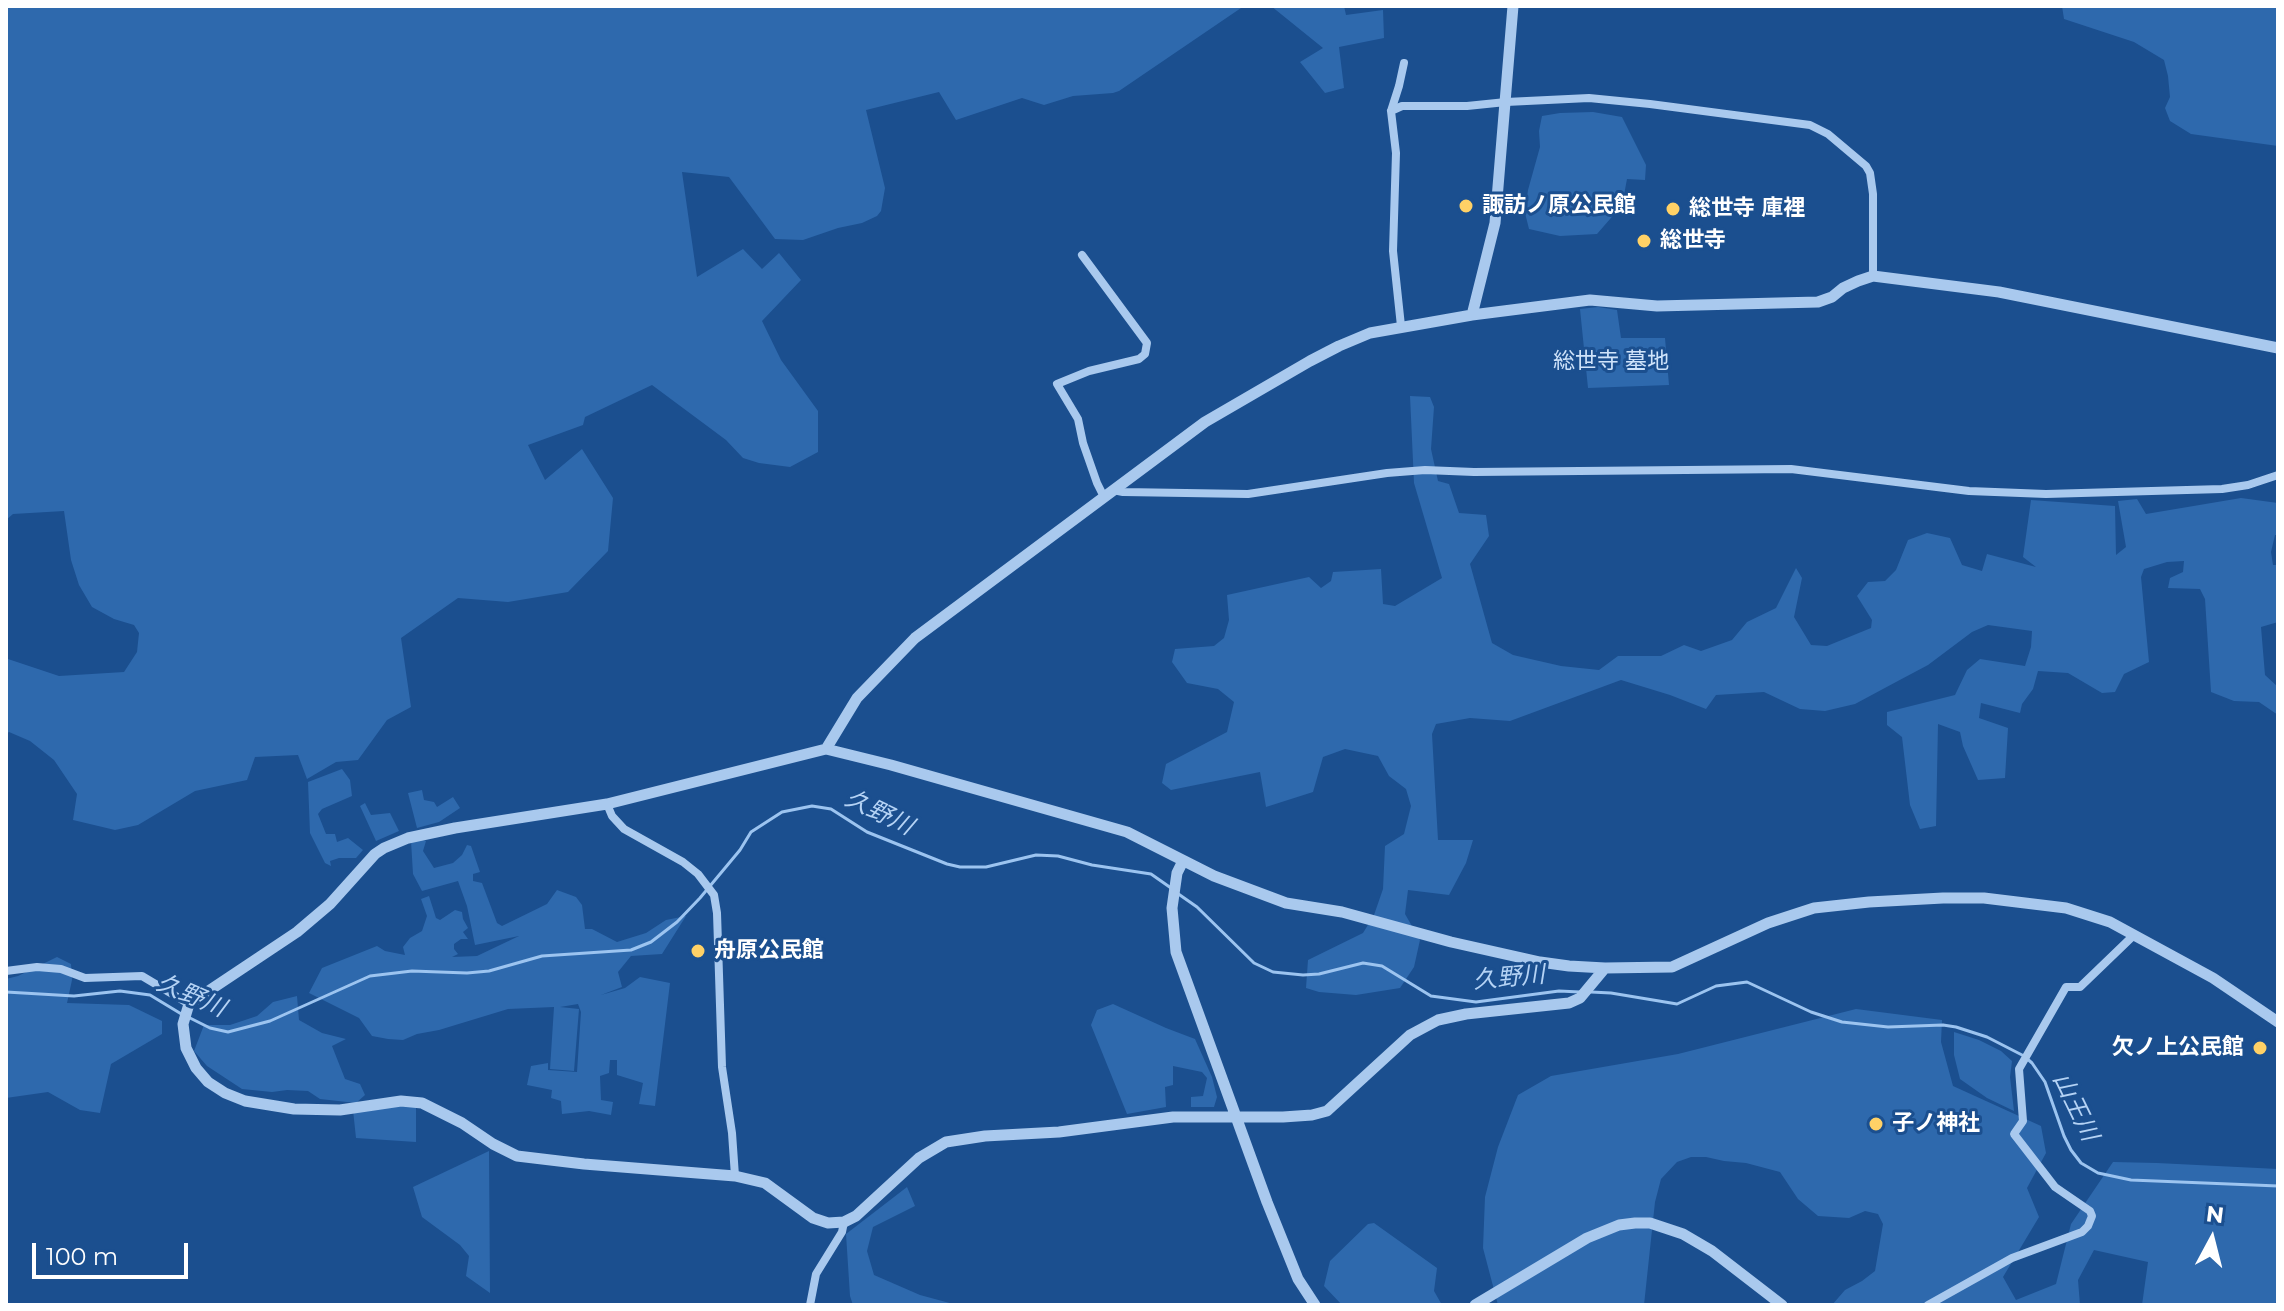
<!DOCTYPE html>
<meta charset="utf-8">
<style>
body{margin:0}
#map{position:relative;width:2284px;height:1311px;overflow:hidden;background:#1b4f8f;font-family:Montserrat,sans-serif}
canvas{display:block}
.frame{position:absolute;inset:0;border:8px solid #fff;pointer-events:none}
.north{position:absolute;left:2172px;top:1199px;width:80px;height:80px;-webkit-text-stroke:6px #1b4f8f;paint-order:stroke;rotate:7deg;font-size:22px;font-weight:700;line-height:32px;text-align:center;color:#fff}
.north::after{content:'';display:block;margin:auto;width:28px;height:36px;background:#fff;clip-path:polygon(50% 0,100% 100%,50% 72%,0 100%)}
.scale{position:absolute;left:32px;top:1243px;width:156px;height:36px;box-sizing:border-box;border:4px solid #fff;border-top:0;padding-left:10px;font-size:24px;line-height:28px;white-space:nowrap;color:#fff;-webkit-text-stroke:6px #1b4f8f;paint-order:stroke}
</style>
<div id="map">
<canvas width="2284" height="1311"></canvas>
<div class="frame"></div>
<div class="north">N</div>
<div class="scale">100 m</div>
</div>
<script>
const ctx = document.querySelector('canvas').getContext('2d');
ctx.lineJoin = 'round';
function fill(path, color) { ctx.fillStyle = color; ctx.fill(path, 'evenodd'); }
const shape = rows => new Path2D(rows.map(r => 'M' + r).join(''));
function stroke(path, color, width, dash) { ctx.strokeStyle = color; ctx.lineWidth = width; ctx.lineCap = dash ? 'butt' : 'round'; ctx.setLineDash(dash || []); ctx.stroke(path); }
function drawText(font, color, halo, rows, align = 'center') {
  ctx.font = font + ' Montserrat,"Noto Sans JP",sans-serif'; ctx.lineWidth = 6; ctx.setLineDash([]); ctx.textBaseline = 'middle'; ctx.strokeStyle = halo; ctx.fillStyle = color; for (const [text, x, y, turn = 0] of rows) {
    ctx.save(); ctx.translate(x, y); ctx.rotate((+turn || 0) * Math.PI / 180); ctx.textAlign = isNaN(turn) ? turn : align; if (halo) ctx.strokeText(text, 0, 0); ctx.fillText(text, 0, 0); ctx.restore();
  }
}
const green = shape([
 [6,6,1256,6,1241,8,1119,91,1113,93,1073,96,1044,105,1022,98,956,120,939,92,866,110,885,188,881,211,877,216,862,223,838,228,803,240,775,239,729,177,682,172,697,277,743,249,762,269,779,253,801,280,762,321,781,360,818,411,818,452,790,467,759,463,743,458,726,440,652,385,585,417,583,425,528,445,545,480,582,449,613,498,608,551,568,592,508,602,458,598,401,638,411,707,387,720,358,760,336,762,307,779,298,755,255,757,247,780,195,791,138,825,115,830,73,820,77,794,54,760,30,741,9,732,6,734,6,651,8,659,59,676,124,672,137,652,139,633,134,625,114,619,92,607,79,585,71,560,64,511,13,514,6,520],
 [1271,6,1344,6,1346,15,1383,10,1384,38,1339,47,1344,88,1325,93,1300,62,1323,48],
 [2062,6,2278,6,2278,146,2191,134,2170,121,2165,108,2170,97,2168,76,2164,60,2134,42,2064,19],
 [1593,112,1622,117,1646,165,1645,180,1627,179,1624,195,1617,211,1597,234,1560,236,1529,229,1525,213,1528,190,1540,147,1539,131,1542,116,1560,113],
 [1598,307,1617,310,1621,338,1665,338,1669,385,1588,388,1580,309],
 [1410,396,1430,397,1434,407,1431,449,1438,481,1449,484,1459,513,1486,515,1489,536,1470,564,1492,643,1513,655,1561,666,1599,670,1618,656,1661,656,1684,645,1701,651,1732,640,1747,622,1776,608,1796,568,1802,578,1794,617,1811,645,1827,646,1871,628,1872,620,1857,596,1868,582,1885,581,1896,570,1908,540,1927,533,1950,538,1962,565,1982,571,1987,554,2036,567,2023,557,2031,500,2115,506,2116,555,2126,547,2118,501,2137,499,2146,514,2241,498,2278,503,2278,535,2275,535,2271,552,2273,565,2278,565,2278,622,2261,627,2265,675,2278,687,2278,715,2259,702,2234,701,2211,692,2205,599,2200,589,2168,588,2170,578,2183,572,2184,561,2167,562,2144,569,2141,577,2149,662,2124,674,2115,692,2102,693,2068,673,2038,671,2033,689,2022,704,2020,713,1981,703,1979,718,2008,728,2005,778,1978,780,1963,746,1960,732,1938,724,1936,826,1920,829,1910,805,1902,737,1887,725,1887,712,1955,695,1967,670,1980,659,2025,666,2031,647,2032,631,1988,625,1972,632,1928,665,1896,682,1855,704,1825,711,1800,709,1764,692,1716,695,1706,709,1670,695,1621,680,1510,721,1470,718,1436,724,1432,734,1438,840,1473,840,1466,863,1449,895,1408,890,1405,914,1420,940,1414,967,1400,988,1356,995,1319,992,1306,988,1308,960,1363,933,1374,915,1383,889,1385,846,1404,834,1411,806,1406,789,1389,776,1378,756,1345,749,1323,757,1313,792,1266,807,1260,772,1171,790,1162,783,1166,764,1227,732,1234,702,1218,689,1187,683,1172,662,1175,649,1214,646,1224,638,1229,620,1227,595,1309,577,1321,588,1331,581,1333,572,1381,569,1383,604,1395,606,1442,578,1414,483],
 [342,769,350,780,352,796,322,809,318,814,326,834,335,834,337,842,348,838,363,850,356,858,339,858,330,861,331,866,325,863,310,833,308,782],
 [422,790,424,800,434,802,437,807,453,797,460,808,439,822,417,828,408,793],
 [365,803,371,815,390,813,399,831,376,841,360,806],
 [419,839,426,841,423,851,434,868,453,863,462,855,467,845,471,846,480,872,473,874,473,881,482,883,497,923,502,926,547,904,557,890,576,897,582,905,585,929,592,929,617,942,646,933,666,920,686,916,662,954,631,956,618,972,622,987,601,995,625,988,640,977,670,983,655,1106,639,1104,643,1083,617,1075,617,1060,610,1060,609,1073,600,1076,601,1100,613,1102,611,1115,589,1111,562,1114,561,1101,551,1098,552,1090,527,1085,531,1066,548,1063,548,1070,577,1072,581,1012,578,1004,560,1007,579,1009,574,1071,550,1069,554,1007,508,1009,439,1030,417,1034,403,1040,388,1039,372,1036,359,1018,309,993,322,968,377,946,385,951,405,955,403,947,410,938,422,931,427,916,421,899,429,896,436,918,440,920,455,910,462,912,463,919,468,928,463,932,468,939,461,939,454,944,454,949,458,954,452,957,477,956,519,936,475,945,467,906,458,881,422,891,413,874,411,841],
 [57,957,71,964,72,980,67,1003,129,1005,162,1021,162,1034,111,1064,100,1113,80,1110,48,1092,6,1098,6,979,18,976],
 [297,996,299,1020,322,1033,346,1039,332,1046,345,1079,360,1084,365,1095,356,1103,320,1099,308,1091,287,1090,272,1092,242,1089,207,1066,194,1051,204,1025,230,1025,257,1016,273,1002],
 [1113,1004,1166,1028,1195,1039,1212,1077,1217,1097,1214,1107,1191,1107,1191,1097,1203,1096,1207,1078,1202,1072,1173,1066,1173,1085,1165,1087,1166,1107,1127,1114,1091,1025,1097,1010],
 [1856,1009,1942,1020,1941,1042,1953,1086,2041,1126,2046,1153,2027,1188,2039,1217,2003,1277,2016,1300,2056,1284,2071,1224,2113,1162,2157,1163,2278,1169,2278,1294,2275,1305,2142,1305,2148,1262,2094,1250,2078,1280,2080,1305,1832,1305,1845,1290,1862,1281,1875,1271,1883,1224,1878,1214,1865,1211,1849,1218,1818,1216,1798,1199,1780,1172,1746,1163,1724,1161,1706,1157,1691,1157,1677,1162,1661,1179,1655,1202,1644,1305,1498,1305,1483,1248,1485,1197,1498,1147,1518,1095,1551,1076,1678,1054],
 [1954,1032,1979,1040,2001,1051,2012,1061,2010,1077,2014,1111,1987,1098,1960,1079,1954,1055],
 [416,1105,416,1142,356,1138,353,1110],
 [489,1151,490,1293,466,1276,469,1256,460,1245,422,1217,413,1187],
 [907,1187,915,1206,873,1227,867,1251,874,1275,920,1295,957,1305,853,1305,850,1296,846,1234],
 [1374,1223,1437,1268,1434,1291,1442,1305,1342,1305,1324,1286,1330,1261,1368,1224]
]);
const stream = shape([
 [1177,893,1197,907,1254,963,1273,972,1303,975,1319,974,1363,963,1382,966,1431,996,1476,1002,1559,991,1580,992],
 [6,992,74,996,120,991,150,995,183,1015],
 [1591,992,1611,993,1677,1004,1716,986,1747,982,1811,1012,1842,1022,1888,1027,1943,1025,1956,1027,1987,1037,2024,1056,2032,1063,2045,1082,2064,1136,2071,1150,2081,1163,2098,1173,2131,1180,2278,1186],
 [190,1018,210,1028,228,1032,270,1021,370,976,412,971,467,973,489,971,542,956,631,950,651,942,677,922,700,898,740,850,751,832,782,812,812,806,831,809,867,832,947,864,960,867,986,867,1036,855,1058,856,1092,865,1151,874,1171,888]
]);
const minor = shape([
 [1391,111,1402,106,1467,106,1506,102,1589,98,1650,104,1810,125,1828,134,1866,166,1870,173,1873,194,1873,276],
 [1082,255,1147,343,1145,354,1139,359,1089,371,1057,384,1078,419,1083,443,1097,483,1104,497],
 [1401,326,1393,251,1396,153,1391,111,1399,86,1404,63],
 [1113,490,1123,492,1248,494,1387,473,1425,470,1474,472,1791,469,1969,491,2046,494,2222,489,2248,485,2278,475],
 [607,804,612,816,624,829,683,862,698,874,714,895,717,913,722,1067,732,1133,735,1176],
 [6,971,37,967,61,969,85,978,142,976,189,1004],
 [810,1305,816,1274,842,1232,844,1222],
 [1928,1305,2012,1258,2082,1232,2088,1226,2092,1216,2090,1211,2055,1187,2014,1134,2023,1121,2019,1069,2066,987,2080,987,2134,935]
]);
const tertiary = shape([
 [1472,315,1495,223,1513,6],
 [826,749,857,698,915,638,1205,422,1310,361,1339,346,1370,333,1472,315,1590,300,1657,306,1818,302,1832,297,1843,288,1858,281,1873,276,1999,292,2278,348],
 [1183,861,1177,873,1172,908,1176,952,1267,1202,1298,1279,1315,1305],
 [1605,968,1580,998,1569,1003,1466,1014,1438,1020,1410,1035,1327,1111,1312,1115,1283,1117,1173,1117,1059,1132,985,1136,946,1142,919,1158,856,1216,844,1222,828,1223,813,1218,765,1183,735,1176,584,1164,517,1156,493,1144,462,1123,422,1103,401,1101,340,1110,294,1109,245,1101,225,1093,208,1082,196,1068,186,1048,183,1024,189,1004,297,932,330,904,375,854,384,848,408,838,455,828,607,804,826,749,891,765,1127,832,1214,876,1286,903,1342,912,1451,942,1540,962,1569,966,1605,968,1672,967,1768,923,1814,908,1869,902,1943,898,1984,898,2066,908,2110,922,2213,978,2278,1022],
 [1475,1305,1587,1238,1619,1225,1635,1223,1650,1223,1683,1234,1712,1251,1782,1305]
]);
const markers = [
 [1466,206,8,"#ffd166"],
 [1673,209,8,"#ffd166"],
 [1644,241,8,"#ffd166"],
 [698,951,8,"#ffd166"],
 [2260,1048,8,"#ffd166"],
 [1876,1124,8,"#ffd166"]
];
const poiNames = [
 ["諏訪ノ原公民館",1482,206],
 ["総世寺 庫裡",1689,209],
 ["総世寺",1660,241],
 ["舟原公民館",714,951],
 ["欠ノ上公民館",2244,1048,"right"],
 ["子ノ神社",1892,1124]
];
const parkNames = [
 ["総世寺 墓地",1611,362]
];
const waterNames = [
 ["久野川",879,813,26],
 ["久野川",1509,978,-5],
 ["久野川",191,996,23],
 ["山王川",2075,1107,64]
];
fill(green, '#2e69ad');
stroke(stream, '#9cc4f0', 3);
stroke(minor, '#a9c9ee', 8);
stroke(tertiary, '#a9c9ee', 11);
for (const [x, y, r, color] of markers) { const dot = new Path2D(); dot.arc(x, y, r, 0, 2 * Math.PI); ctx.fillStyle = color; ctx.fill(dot); stroke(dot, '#1b4f8f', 3); }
drawText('bold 22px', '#fff', '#1b4f8f', poiNames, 'left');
drawText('22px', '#cfe3fa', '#1b4f8f', parkNames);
drawText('italic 24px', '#b5d3f5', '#1b4f8f', waterNames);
</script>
